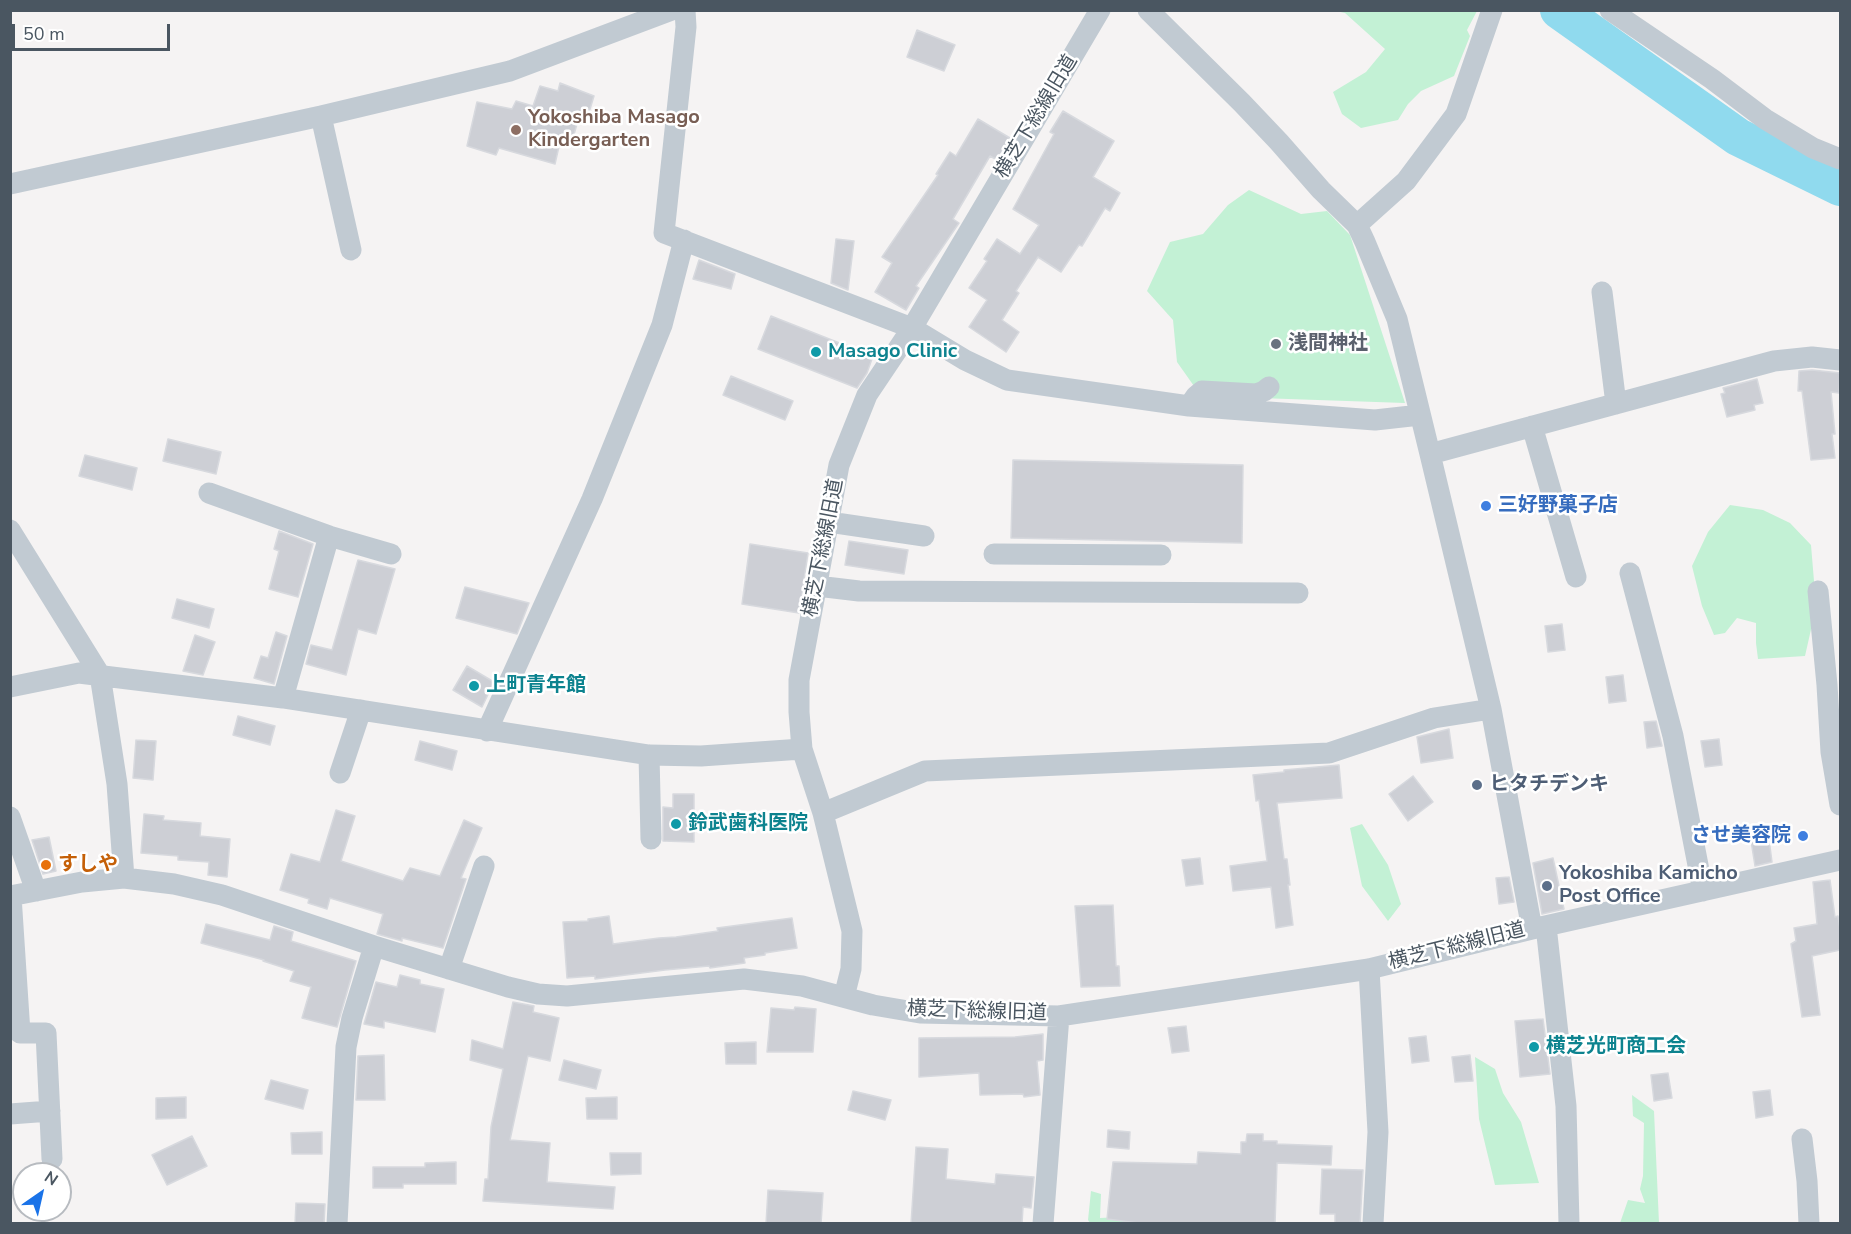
<!DOCTYPE html>
<meta charset="utf-8">
<style>
body{margin:0}
#map{position:relative;width:1851px;height:1234px;overflow:hidden;background:#f5f3f3;font-family:"Nunito Sans",sans-serif}
canvas{display:block}
.frame{position:absolute;inset:0;border:12px solid #4a5661;pointer-events:none}
.north{position:absolute;left:12px;top:1162px;width:60px;height:60px;box-sizing:border-box;background:#fff;border:2px solid #b7bbc0;border-radius:50%;rotate:34deg;font-size:16px;font-weight:700;line-height:24px;text-align:center;color:#4a5661}
.north::after{content:'';display:block;margin:auto;width:21px;height:27px;background:#1a73e8;clip-path:polygon(50% 0,100% 100%,50% 72%,0 100%)}
.scale{position:absolute;left:12px;top:24px;width:158px;height:27px;box-sizing:border-box;border:3px solid #4a5661;border-top:0;padding-left:8px;font-size:18px;line-height:21px;white-space:nowrap;color:#4a5661;-webkit-text-stroke:4px #fff;paint-order:stroke}
</style>
<div id="map">
<canvas width="1851" height="1234"></canvas>
<div class="frame"></div>
<div class="north">N</div>
<div class="scale">50 m</div>
</div>
<script>
const ctx = document.querySelector('canvas').getContext('2d');
ctx.lineJoin = 'round';
function fill(path, color) { ctx.fillStyle = color; ctx.fill(path, 'evenodd'); }
const shape = rows => new Path2D(rows.map(r => 'M' + r).join(''));
function stroke(path, color, width, dash) { ctx.strokeStyle = color; ctx.lineWidth = width; ctx.lineCap = dash ? 'butt' : 'round'; ctx.setLineDash(dash || []); ctx.stroke(path); }
function drawText(font, color, halo, rows, align = 'center') {
  ctx.font = font + ' "Nunito Sans","Noto Sans JP",sans-serif'; ctx.lineWidth = 5; ctx.setLineDash([]); ctx.textBaseline = 'middle'; ctx.strokeStyle = halo; ctx.fillStyle = color; for (const [text, x, y, turn = 0] of rows) {
    ctx.save(); ctx.translate(x, y); ctx.rotate((+turn || 0) * Math.PI / 180); ctx.textAlign = isNaN(turn) ? turn : align; if (halo) ctx.strokeText(text, 0, 0); ctx.fillText(text, 0, 0); ctx.restore();
  }
}
const green = shape([
 [1336,11,1477,10,1477,11,1467,30,1470,36,1454,76,1421,91,1408,104,1398,120,1361,128,1342,114,1333,92,1366,72,1385,49,1345,13],
 [1249,190,1301,214,1327,211,1350,235,1405,403,1201,396,1177,362,1173,320,1147,291,1170,242,1203,234,1228,205],
 [1730,505,1763,510,1790,523,1811,545,1814,581,1812,625,1805,656,1758,659,1756,643,1756,623,1737,618,1725,633,1714,635,1702,606,1692,566,1708,532],
 [1362,824,1388,865,1401,904,1388,921,1362,886,1350,828],
 [1475,1057,1495,1069,1503,1093,1521,1122,1539,1183,1495,1185,1479,1119],
 [1632,1095,1654,1111,1659,1223,1620,1223,1628,1200,1645,1203,1640,1189,1643,1176,1644,1123,1633,1116],
 [1091,1191,1101,1194,1100,1218,1141,1216,1158,1223,1090,1223,1088,1220]
]);
const river = shape([
 [1559,10,1738,137,1840,187]
]);
const building = shape([
 [917,30,955,45,944,71,907,57,917,30],
 [560,83,594,96,587,119,579,117,571,145,560,142,555,164,499,148,496,155,467,146,477,102,512,109,516,101,533,106,540,86,558,91,560,83],
 [1063,111,1114,141,1093,177,1120,193,1110,211,1105,208,1082,246,1079,245,1061,272,1038,257,1016,291,1019,293,1002,320,1019,332,1006,352,969,327,987,300,969,288,987,261,984,259,997,239,1020,254,1039,225,1013,209,1054,134,1050,132,1063,111],
 [978,119,1010,138,997,160,990,156,953,219,959,223,916,286,919,288,906,310,875,292,892,263,882,257,938,175,936,174,950,152,956,156,978,119],
 [836,239,854,241,848,290,831,283,836,239],
 [699,260,735,274,731,289,693,279,699,260],
 [771,316,842,344,842,347,843,344,873,356,867,373,857,388,758,349,771,316],
 [1812,370,1840,373,1839,393,1831,392,1835,434,1832,434,1835,458,1811,460,1802,391,1798,391,1799,371,1812,370],
 [731,376,793,401,785,420,723,395,731,376],
 [1757,379,1763,403,1754,405,1755,410,1727,417,1721,394,1725,393,1723,388,1757,379],
 [168,439,221,452,216,474,163,461,168,439],
 [85,455,137,468,132,490,79,476,85,455],
 [1013,460,1243,465,1242,543,1011,538,1013,460],
 [279,531,313,544,298,597,269,589,279,551,274,549,279,531],
 [849,541,908,550,904,574,845,565,849,541],
 [750,544,808,553,799,613,742,604,750,544],
 [358,560,395,569,376,634,358,629,346,675,306,664,311,645,332,650,358,560],
 [465,587,529,603,517,634,456,618,465,587],
 [177,599,214,609,209,628,172,618,177,599],
 [1562,624,1565,650,1548,652,1545,626,1562,624],
 [276,632,287,636,274,684,254,678,261,656,268,658,276,632],
 [195,635,215,642,203,675,183,671,195,635],
 [467,666,494,682,482,707,453,690,467,666],
 [1623,675,1626,701,1609,703,1606,677,1623,675],
 [238,716,275,726,270,745,233,735,238,716],
 [1656,721,1662,746,1647,748,1644,722,1656,721],
 [1449,729,1453,758,1421,763,1417,737,1449,729],
 [1719,739,1722,765,1705,767,1701,741,1719,739],
 [136,740,156,741,153,780,133,778,136,740],
 [420,741,457,751,452,770,415,760,420,741],
 [1339,765,1342,798,1277,803,1284,859,1287,859,1290,885,1288,885,1293,925,1276,928,1271,887,1233,891,1230,866,1267,861,1259,800,1256,801,1253,775,1284,772,1284,770,1339,765],
 [1413,776,1433,802,1408,821,1389,794,1413,776],
 [673,794,694,794,694,842,663,841,663,807,673,808,673,794],
 [336,810,355,816,341,861,403,881,410,868,440,876,464,820,482,828,461,878,466,879,443,948,402,938,402,941,377,934,383,914,330,898,327,909,308,903,309,899,280,890,291,854,320,862,336,810],
 [144,814,164,816,163,820,201,823,200,836,230,839,227,877,208,875,209,862,178,860,178,856,141,853,144,814],
 [49,837,56,871,43,874,32,840,49,837],
 [1769,839,1772,862,1755,866,1751,841,1769,839],
 [1200,858,1203,884,1186,886,1182,860,1200,858],
 [1553,858,1564,909,1542,914,1533,863,1553,858],
 [1509,877,1514,902,1499,904,1496,878,1509,877],
 [1830,880,1835,917,1838,916,1840,929,1840,950,1812,956,1820,1015,1802,1017,1791,944,1796,941,1794,928,1817,924,1813,882,1830,880],
 [1113,905,1116,966,1119,966,1120,986,1081,987,1075,906,1113,905],
 [609,916,613,944,659,938,676,937,718,931,717,928,792,918,797,948,765,953,765,955,744,958,745,963,710,968,709,966,665,970,595,979,595,976,567,978,563,922,588,921,588,919,609,916],
 [206,924,270,940,274,926,293,932,291,941,356,961,337,1027,302,1018,311,987,290,981,294,971,263,961,264,960,201,943,206,924],
 [400,975,420,980,420,984,444,989,435,1032,384,1021,384,1028,364,1024,376,982,397,987,400,975],
 [513,1002,534,1006,533,1012,559,1018,550,1061,528,1056,510,1140,550,1143,547,1182,615,1187,613,1209,483,1201,485,1179,488,1179,491,1127,503,1069,470,1060,472,1040,503,1049,513,1002],
 [795,1007,816,1009,813,1052,767,1052,771,1008,794,1010,795,1007],
 [1543,1019,1550,1074,1520,1077,1515,1021,1543,1019],
 [1186,1026,1189,1051,1172,1053,1168,1028,1186,1026],
 [1043,1034,1043,1060,1037,1061,1040,1095,1024,1097,1023,1094,980,1095,979,1073,919,1077,919,1038,1015,1037,1043,1034],
 [1426,1036,1429,1061,1412,1063,1409,1038,1426,1036],
 [756,1042,756,1064,726,1064,725,1043,756,1042],
 [384,1055,385,1100,356,1100,358,1056,384,1055],
 [1470,1055,1473,1081,1455,1082,1452,1057,1470,1055],
 [564,1060,601,1070,596,1089,559,1080,564,1060],
 [1668,1073,1672,1098,1654,1101,1651,1075,1668,1073],
 [271,1080,308,1090,303,1109,265,1099,271,1080],
 [1770,1090,1773,1115,1756,1118,1753,1092,1770,1090],
 [853,1091,891,1100,885,1120,848,1110,853,1091],
 [186,1097,186,1118,156,1119,156,1098,186,1097],
 [617,1097,617,1119,587,1119,586,1098,617,1097],
 [1108,1130,1130,1132,1129,1149,1107,1147,1108,1130],
 [322,1132,322,1154,292,1154,291,1133,322,1132],
 [1247,1134,1263,1134,1263,1141,1277,1141,1277,1144,1332,1146,1331,1165,1277,1163,1275,1224,1146,1224,1107,1219,1113,1162,1197,1164,1198,1152,1241,1154,1241,1142,1246,1142,1247,1134],
 [192,1136,207,1166,167,1185,152,1155,192,1136],
 [916,1147,948,1149,946,1179,995,1184,996,1174,1034,1177,1031,1208,1023,1207,1022,1224,911,1224,916,1147],
 [610,1153,641,1153,641,1174,611,1175,610,1153],
 [456,1162,456,1184,403,1184,403,1188,373,1188,373,1167,425,1167,425,1163,456,1162],
 [1322,1169,1363,1170,1360,1224,1335,1224,1335,1214,1320,1214,1322,1169],
 [768,1190,823,1193,821,1224,766,1224,768,1190],
 [296,1203,325,1204,324,1224,295,1224,296,1203]
]);
const minor = shape([
 [685,10,686,27,664,233,912,328,965,360,1007,380,1189,406,1375,420,1420,415],
 [1148,10,1242,103,1279,142,1321,190,1357,225,1365,242,1397,319,1430,454,1491,709,1532,929],
 [1610,10,1712,79,1765,119,1813,148,1840,159],
 [321,116,351,250],
 [10,184,321,116,510,71,672,10],
 [1357,225,1406,181,1456,114,1492,10],
 [1602,292,1616,404],
 [1189,406,1196,396,1202,391,1256,394,1264,391,1269,387],
 [1532,426,1576,577],
 [1430,454,1774,361,1812,357,1840,360],
 [209,493,329,536,283,698],
 [829,522,924,536],
 [10,530,100,675,117,784,124,878],
 [329,536,391,554],
 [994,554,1161,555],
 [1630,573,1673,736,1703,891],
 [817,586,859,591,1298,593],
 [1818,591,1827,685,1831,752,1840,805],
 [10,687,79,673,283,698,649,755,701,756,802,749],
 [487,731,592,499,662,325,684,240],
 [649,755,651,839],
 [340,773,361,710],
 [823,813,925,771,1329,753,1434,718,1491,709],
 [10,817,36,891],
 [10,896,82,882,124,878,174,884,222,895,374,946,508,987,538,994,567,996,744,979,802,986,873,1005,920,1013,1059,1016,1369,969,1532,929,1840,860],
 [11,896,20,1033,46,1033,52,1159],
 [1546,926,1566,1106,1569,1224],
 [449,969,484,866],
 [1369,969,1378,1132,1373,1224],
 [844,997,851,969,852,931,823,813,802,749,799,712,799,680,839,465,867,395,912,328,1100,10],
 [10,1114,50,1111],
 [1802,1139,1807,1181,1809,1224],
 [337,1224,346,1047,352,1018,374,946],
 [1043,1224,1059,1016]
]);
const markers = [
 [516,130,6,"#8d6e63"],
 [1276,344,6,"#6b7280"],
 [816,352,6,"#0f9aa8"],
 [1486,506,6,"#3f7fe0"],
 [474,686,6,"#0f9aa8"],
 [1477,785,6,"#5c6f8a"],
 [676,824,6,"#0f9aa8"],
 [1803,836,6,"#3f7fe0"],
 [46,865,6,"#e8710a"],
 [1547,886,6,"#5c6f8a"],
 [1534,1047,6,"#0f9aa8"]
];
const streetNames = [
 ["横芝下総線旧道",1037,117,-59],
 ["横芝下総線旧道",824,548,-79],
 ["横芝下総線旧道",1457,947,-14],
 ["横芝下総線旧道",977,1012,2]
];
const educationNames = [
 ["Yokoshiba Masago",528,118],
 ["Kindergarten",528,141]
];
const worshipNames = [
 ["浅間神社",1288,344]
];
const cultureNames = [
 ["Masago Clinic",828,352],
 ["上町青年館",486,686],
 ["鈴武歯科医院",688,824],
 ["横芝光町商工会",1546,1047]
];
const shopNames = [
 ["三好野菓子店",1498,506],
 ["させ美容院",1791,836,"right"]
];
const serviceNames = [
 ["ヒタチデンキ",1489,785],
 ["Yokoshiba Kamicho",1559,874],
 ["Post Office",1559,897]
];
const foodNames = [
 ["すしや",58,865]
];
fill(green, '#c3f1d5');
stroke(river, '#90daee', 38);
fill(building, '#cdcfd5');
stroke(building, '#d7d9de', 1.5);
stroke(minor, '#c1cad2', 21);
for (const [x, y, r, color] of markers) { const dot = new Path2D(); dot.arc(x, y, r, 0, 2 * Math.PI); ctx.fillStyle = color; ctx.fill(dot); stroke(dot, '#fff', 2); }
drawText('20px', '#4a5661', '#fff', streetNames);
drawText('bold 20px', '#785e54', '#fff', educationNames, 'left');
drawText('bold 20px', '#5b616d', '#fff', worshipNames, 'left');
drawText('bold 20px', '#0d838f', '#fff', cultureNames, 'left');
drawText('bold 20px', '#366cbe', '#fff', shopNames, 'left');
drawText('bold 20px', '#4e5e75', '#fff', serviceNames, 'left');
drawText('bold 20px', '#c56008', '#fff', foodNames, 'left');
</script>
